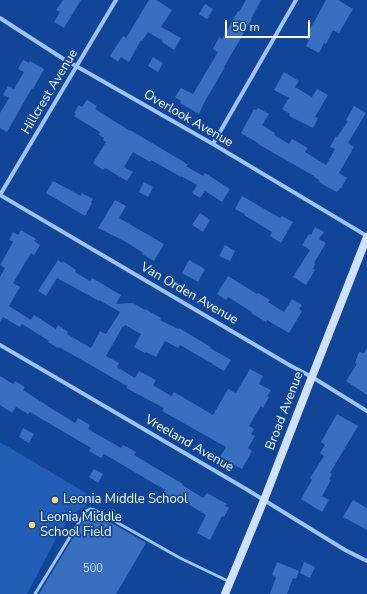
<!DOCTYPE html>
<style>
body{margin:0}
#map{position:relative;width:367px;height:594px;overflow:hidden;background:#104597;font-family:"Nunito Sans",sans-serif}
canvas{display:block}
.scale{position:absolute;left:225px;top:20px;width:85px;height:18px;box-sizing:border-box;border:2px solid #fff;border-top:0;padding-left:5px;font-size:12px;line-height:14px;white-space:nowrap;color:#fff;-webkit-text-stroke:3px #104597;paint-order:stroke}
</style>
<div id="map">
<canvas width="367" height="594"></canvas>
<div class="scale">50 m</div>
</div>
<script>
const ctx = document.querySelector('canvas').getContext('2d');
ctx.lineJoin = 'round';
function fill(path, color) { ctx.fillStyle = color; ctx.fill(path, 'evenodd'); }
const shape = rows => new Path2D(rows.map(r => 'M' + r).join(''));
function stroke(path, color, width, dash) { ctx.strokeStyle = color; ctx.lineWidth = width; ctx.lineCap = dash ? 'butt' : 'round'; ctx.setLineDash(dash || []); ctx.stroke(path); }
function drawText(font, color, halo, rows, align = 'center') {
  ctx.font = font + ' "Nunito Sans",sans-serif'; ctx.lineWidth = 3.5; ctx.setLineDash([]); ctx.textBaseline = 'middle'; ctx.strokeStyle = halo; ctx.fillStyle = color; for (const [text, x, y, turn = 0] of rows) {
    ctx.save(); ctx.translate(x, y); ctx.rotate((+turn || 0) * Math.PI / 180); ctx.textAlign = isNaN(turn) ? turn : align; if (halo) ctx.strokeText(text, 0, 0); ctx.fillText(text, 0, 0); ctx.restore();
  }
}
const green = shape([
 [0,442,86,493,89,500,86,506,73,514,57,537,27,594,0,594]
]);
const building = shape([
 [63,0,81,0,64,28,54,22,60,12,56,10],
 [149,0,156,0,172,10,161,27,181,38,174,50,162,42,163,41,148,32,142,41,141,40,129,62,121,57,118,62,110,56,123,36,126,38],
 [246,0,261,0,251,19,252,19,224,67,225,67,205,101,199,114,180,103,181,101,175,97,181,88,193,94,218,52,213,49,219,37,222,39,238,11,239,12],
 [326,0,338,0,353,9,339,33,333,30,326,44,324,43,319,53,306,46,309,40,305,38],
 [205,4,213,9,207,19,199,14],
 [153,57,163,63,158,72,148,66],
 [23,60,29,63,30,61,44,69,33,89,32,88,7,132,0,128,0,113,9,98,3,95,8,86,14,89,24,72,18,69],
 [284,72,299,81,295,87,312,97,317,89,328,95,315,117,318,118,313,128,289,116,290,114,282,109,289,98,274,90],
 [87,100,97,106,95,109,130,131,130,130,184,162,188,165,186,166,203,176,205,173,230,189,222,202,205,191,200,198,192,193,197,185,181,176,181,177,151,160,150,162,133,152,124,167,133,172,127,181,105,168,103,170,93,163,106,142,103,140,104,138,99,135,100,132,74,116,76,114,74,113,79,105,82,107],
 [354,106,366,113,348,143,354,147,339,173,347,178,341,188,340,188,337,192,320,183,319,180,314,177,314,176,258,144,258,143,241,133,254,109,256,110,258,108,269,114,262,125,275,133,274,135,289,144,292,139,308,148,305,152,326,165,335,149,330,147,336,136,337,137,348,121,346,120],
 [53,181,81,196,82,193,93,199,91,202,92,203,85,216,46,193],
 [144,182,153,187,148,197,139,192],
 [242,196,280,218,282,216,293,222,281,243,270,236,272,232,244,215,245,214,235,209],
 [115,200,126,206,119,218,164,244,154,261,142,254,143,253,126,242,98,228],
 [200,213,210,220,203,232,192,225],
 [315,227,324,232,319,239,326,243,314,263,315,264,313,269,315,270,306,285,293,277,310,250,302,245,309,234,311,235],
 [21,230,36,239,34,241,40,245,34,255,31,253,13,283,20,287,9,306,31,320,34,315,56,329,58,325,68,332,67,334,91,348,100,331,106,334,120,312,99,300,99,301,57,278,46,296,38,291,58,260,62,263,63,261,76,270,75,272,90,281,92,278,121,295,116,304,133,303,145,310,145,309,161,318,160,320,178,329,179,328,211,347,210,348,231,360,224,371,212,364,213,364,180,345,178,348,165,341,156,357,146,352,145,353,134,347,141,334,125,325,124,327,123,326,106,356,119,363,117,367,135,378,139,371,156,380,153,385,171,396,174,392,213,415,228,389,236,393,250,369,263,376,259,384,271,390,267,396,269,397,263,408,261,406,249,426,254,429,251,434,255,436,248,448,252,451,242,469,220,457,226,447,162,411,164,408,126,388,127,386,59,347,58,348,48,342,49,341,22,324,20,327,3,317,0,322,0,277,5,268,0,265,13,242,9,240,13,232,18,235],
 [225,245,235,251,230,261,219,256],
 [189,260,205,269,198,282,182,273],
 [228,276,257,294,258,293,270,300,268,302,284,312,292,299,302,305,299,309,302,311,289,333,267,320,266,322,251,313,252,312,228,297,226,300,217,294],
 [367,348,367,395,346,381,357,364,355,363,359,352,364,353],
 [0,376,13,384,15,381,25,387,23,390,46,405,75,423,78,418,90,425,88,429,121,448,123,445,136,452,134,455,176,480,183,484,182,485,203,498,207,493,227,504,225,506,229,508,224,517,222,516,210,540,197,533,206,515,175,496,172,501,162,495,165,490,104,454,101,458,89,451,91,448,30,412,28,414,16,407,12,413,0,405],
 [337,414,358,426,330,473,332,474,329,479,331,480,322,496,329,500,322,512,301,499,312,480,310,478,324,456,320,453,325,445,321,442],
 [23,428,34,434,29,443,19,437],
 [94,469,103,474,98,483,89,477],
 [353,500,367,508,367,530,343,517],
 [93,517,103,523,105,519,146,543,116,594,39,594,85,518,90,521],
 [277,562,299,571,296,579,293,578,287,594,270,594,276,577,272,575],
 [304,562,315,567,310,578,300,573]
]);
const lane = shape([
 [35,594,84,514,86,511,90,509,95,510,180,558,230,582]
]);
const street = shape([
 [0,18,62,58,213,144,367,236],
 [213,144,296,0],
 [0,195,291,366,312,377,367,411],
 [0,195,116,0],
 [0,345,246,489,345,550,367,561]
]);
const secondary = shape([
 [225,594,264,500,308,387,367,237]
]);
const markers = [
 [55,500,4,"#ffd963"],
 [32,525,4,"#ffd963"]
];
const numberNames = [
 ["500",93,569]
];
const streetNames = [
 ["Hillcrest Avenue",50,92,-59],
 ["Overlook Avenue",188,119,30],
 ["Van Orden Avenue",189,294,30],
 ["Broad Avenue",285,411,-69],
 ["Vreeland Avenue",189,444,30]
];
const poiNames = [
 ["Leonia Middle School",63,500],
 ["Leonia Middle",40,518],
 ["School Field",40,533]
];
fill(green, '#235eb6');
fill(building, '#396fbf');
stroke(lane, '#a0c2f4', 3);
stroke(street, '#a0c2f4', 4);
stroke(secondary, '#d0e1fd', 8);
for (const [x, y, r, color] of markers) { const dot = new Path2D(); dot.arc(x, y, r, 0, 2 * Math.PI); ctx.fillStyle = color; ctx.fill(dot); stroke(dot, '#104597', 1.5); }
drawText('11px', '#cedbef', null, numberNames);
drawText('13px', '#fff', '#104597', streetNames);
drawText('13px', '#fff', '#104597', poiNames, 'left');
</script>
